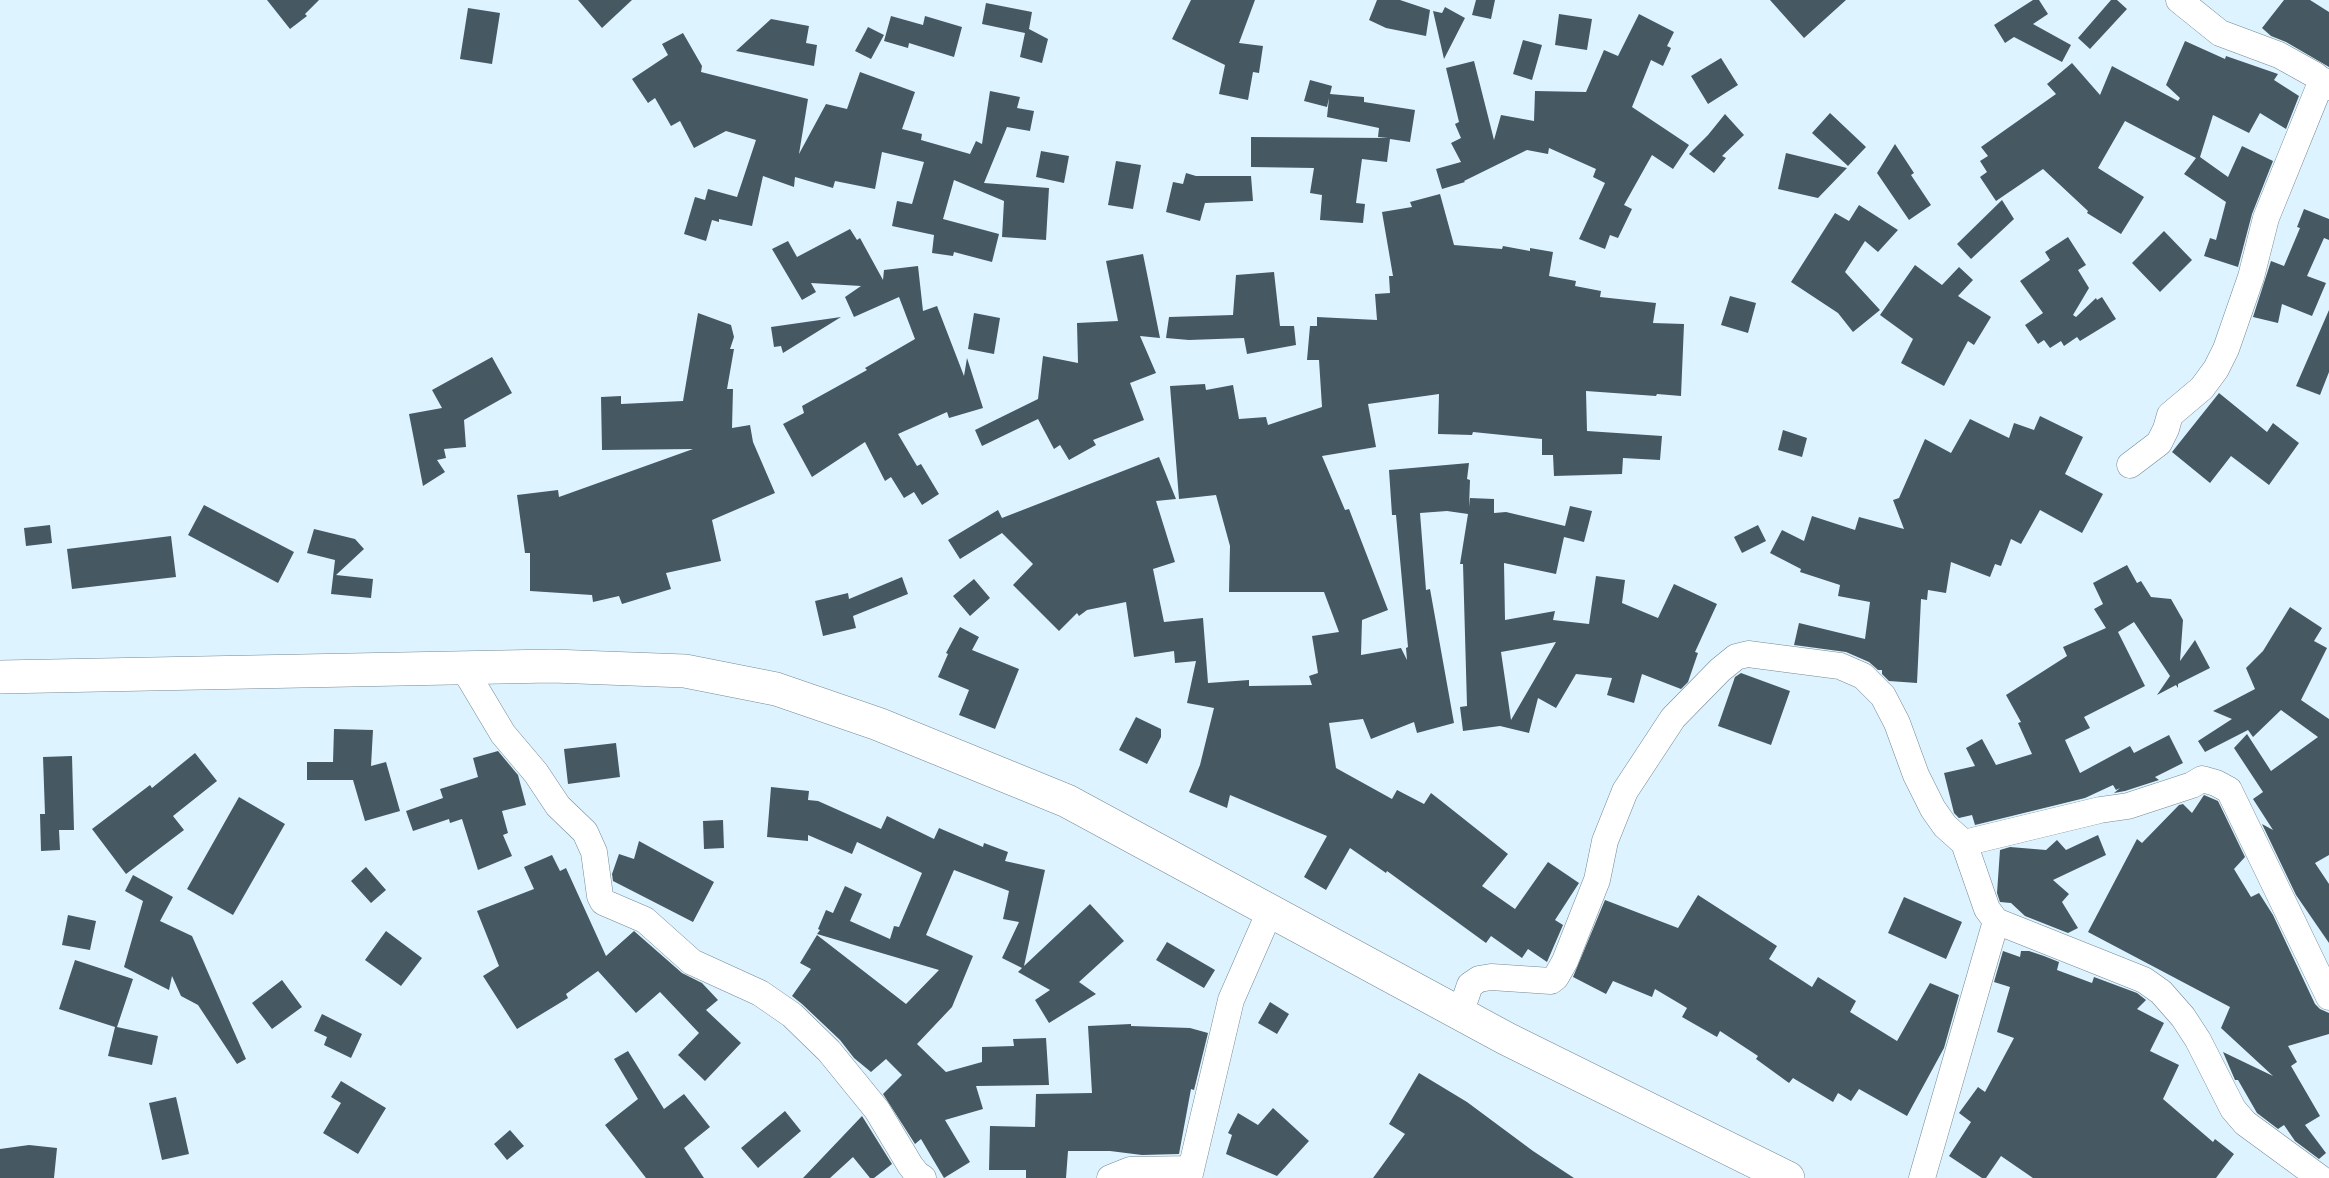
<!DOCTYPE html>
<style>
body{margin:0}
canvas{display:block;background:#ddf3ff}
</style>
<canvas width="2329" height="1178"></canvas>
<script>
const ctx = document.querySelector('canvas').getContext('2d');
ctx.lineJoin = 'round';
function fill(path, color) { ctx.fillStyle = color; ctx.fill(path, 'evenodd'); }
const shape = rows => new Path2D(rows.map(r => 'M' + r).join(''));
function stroke(path, color, width, dash) { ctx.strokeStyle = color; ctx.lineWidth = width; ctx.lineCap = dash ? 'butt' : 'round'; ctx.setLineDash(dash || []); ctx.stroke(path); }
const building = shape([
 [267,0,319,0,305,14,307,16,290,29],
 [578,0,632,0,602,28],
 [1191,0,1255,0,1239,43,1263,46,1259,73,1253,72,1248,100,1219,94,1225,65,1172,39],
 [1377,0,1400,0,1430,10,1426,36,1386,28,1369,20],
 [1476,0,1495,0,1491,19,1472,15],
 [1770,0,1846,0,1804,38],
 [2033,0,2039,0,2048,14,2033,24,2071,45,2062,62,2014,37,2005,43,1994,25],
 [2111,0,2117,0,2127,9,2090,49,2078,38],
 [2284,0,2310,0,2329,12,2329,67,2286,42,2271,36,2262,28],
 [986,3,1032,12,1029,29,1048,39,1042,63,1020,57,1025,33,982,24],
 [1445,7,1465,18,1444,59,1433,11,1442,13],
 [468,8,500,13,492,64,460,59],
 [1559,14,1592,19,1587,50,1555,45],
 [1639,14,1674,32,1667,46,1671,48,1663,66,1651,60,1632,107,1689,145,1673,169,1652,155,1624,205,1632,209,1618,238,1610,235,1605,249,1579,239,1605,183,1593,177,1596,169,1549,148,1548,154,1527,150,1464,181,1465,182,1442,189,1436,169,1461,162,1451,143,1461,138,1455,124,1459,122,1446,68,1474,61,1494,140,1501,115,1534,121,1535,91,1586,92,1604,50,1618,56],
 [891,16,923,25,925,16,962,27,954,57,909,43,908,48,884,41],
 [771,19,809,26,806,43,817,45,814,66,736,51],
 [868,27,884,35,871,59,855,51],
 [683,33,702,66,701,72,808,99,799,154,826,104,847,109,860,72,915,92,902,129,922,134,921,140,970,154,976,141,982,144,990,91,1020,97,1017,108,1034,111,1030,131,1007,127,984,183,1049,188,1046,240,1002,237,1004,201,954,180,943,219,999,234,992,262,954,252,953,256,932,253,934,235,892,226,897,201,912,204,924,162,882,152,875,189,835,181,833,188,795,177,794,187,763,176,752,226,719,219,719,222,712,220,706,241,684,234,695,197,705,200,708,189,737,197,756,140,726,131,694,148,680,121,671,126,655,98,648,103,632,79,668,55,662,44],
 [1523,40,1542,45,1532,80,1513,74],
 [2185,41,2225,59,2226,56,2278,74,2274,80,2299,96,2286,129,2260,113,2249,133,2213,115,2200,157,2228,177,2242,146,2273,161,2252,214,2238,267,2204,256,2210,238,2216,240,2226,202,2184,174,2196,158,2125,121,2098,168,2144,197,2121,234,2087,213,2088,211,2043,169,1996,201,1980,177,1987,172,1980,161,1988,156,1981,147,2056,94,2047,84,2072,63,2100,95,2112,66,2178,101,2180,98,2166,85],
 [1721,58,1738,85,1708,104,1691,76],
 [1310,80,1332,86,1330,94,1364,97,1364,102,1415,110,1410,142,1390,139,1387,162,1362,159,1356,203,1365,204,1363,223,1320,220,1322,195,1310,193,1314,168,1251,167,1251,137,1388,138,1378,137,1379,128,1327,117,1329,98,1327,107,1304,101],
 [1830,113,1866,147,1848,166,1812,133],
 [1725,114,1744,135,1722,156,1726,158,1714,173,1689,154,1708,135],
 [1895,144,1914,173,1911,175,1931,205,1909,220,1877,173],
 [1041,151,1069,156,1064,183,1036,177],
 [1786,153,1847,168,1818,198,1778,189],
 [1116,161,1141,165,1133,209,1108,205],
 [1186,173,1196,176,1251,176,1253,201,1205,203,1200,221,1166,212,1173,182,1183,184],
 [1440,194,1454,245,1502,249,1503,246,1530,251,1530,248,1553,252,1549,276,1576,281,1575,286,1601,291,1600,297,1656,303,1653,323,1684,324,1681,396,1657,394,1656,396,1586,391,1587,431,1662,436,1660,460,1623,458,1622,474,1554,476,1553,455,1542,455,1542,439,1473,432,1472,435,1438,434,1439,394,1368,404,1376,447,1322,456,1345,510,1349,509,1388,610,1362,620,1361,655,1401,648,1407,660,1406,648,1408,647,1396,515,1392,515,1389,470,1469,463,1467,479,1470,480,1469,507,1470,498,1494,499,1494,513,1506,512,1565,526,1570,506,1592,511,1584,542,1564,537,1556,574,1504,563,1505,620,1555,611,1553,620,1589,624,1596,576,1625,580,1622,603,1658,618,1674,584,1717,604,1695,652,1698,653,1688,682,1681,689,1642,674,1634,703,1607,695,1612,678,1576,674,1556,708,1538,698,1529,733,1500,726,1463,731,1460,707,1467,706,1463,564,1460,564,1468,514,1447,511,1420,513,1426,590,1430,589,1454,723,1417,733,1414,722,1371,739,1363,719,1329,723,1336,768,1392,799,1397,790,1424,804,1431,793,1440,800,1508,854,1482,886,1515,909,1548,862,1579,883,1555,920,1563,925,1547,962,1528,949,1522,958,1491,936,1486,943,1387,871,1386,873,1350,848,1326,890,1304,877,1327,836,1230,795,1227,808,1189,792,1200,765,1214,708,1187,703,1196,661,1175,663,1174,651,1134,657,1126,602,1087,610,1079,616,1077,613,1059,631,1013,585,1033,564,1002,533,960,559,948,540,998,510,1002,518,1159,457,1176,499,1156,501,1175,562,1153,569,1164,622,1203,618,1208,683,1249,680,1249,686,1312,685,1309,676,1318,673,1312,636,1339,632,1324,592,1229,592,1230,546,1216,495,1179,499,1170,386,1205,384,1206,390,1233,385,1239,419,1266,417,1268,425,1322,407,1319,360,1307,360,1310,326,1317,326,1317,317,1377,320,1375,294,1390,293,1389,276,1393,276,1382,212,1412,207,1410,202],
 [1556,642,1540,670,1511,720,1501,652],
 [2002,200,2014,219,1971,259,1957,244],
 [1859,205,1898,230,1878,252,1865,241,1845,272,1880,310,1853,332,1838,313,1791,282,1835,213,1849,221],
 [2304,209,2329,219,2329,240,2324,238,2307,276,2326,283,2312,316,2282,304,2278,323,2253,317,2271,261,2284,266,2300,228,2297,227],
 [850,229,857,240,860,238,883,280,884,270,918,266,923,311,937,306,964,376,967,358,983,408,949,418,947,412,898,434,917,466,921,464,939,494,922,505,914,492,904,498,891,477,885,481,865,442,812,477,783,424,804,413,802,406,867,370,865,368,915,339,899,297,854,317,845,297,861,286,811,283,816,292,802,300,772,249,788,241,797,257],
 [2164,231,2192,260,2160,292,2132,263],
 [2068,237,2086,265,2078,270,2089,288,2073,315,2076,317,2096,298,2097,300,2102,297,2116,319,2080,341,2077,337,2064,346,2061,341,2050,348,2044,340,2038,344,2025,325,2043,313,2020,281,2050,260,2045,252],
 [1143,254,1160,338,1140,336,1156,373,1130,383,1144,420,1093,440,1096,445,1069,460,1060,445,1054,449,1038,419,982,446,975,430,1038,399,1043,356,1078,363,1077,323,1118,321,1106,261],
 [1915,265,1942,285,1959,267,1973,280,1958,296,1991,317,1974,345,1968,341,1944,386,1901,363,1913,339,1880,315],
 [1274,272,1280,326,1294,326,1296,345,1247,354,1244,338,1189,340,1166,338,1169,317,1233,315,1236,275],
 [1730,296,1756,303,1748,333,1721,325],
 [2329,310,2329,372,2320,395,2296,386],
 [698,313,731,325,734,337,730,349,734,349,727,389,733,389,732,428,750,425,753,442,775,493,712,520,721,561,666,573,671,589,622,604,619,596,593,602,592,595,530,591,530,553,525,553,517,495,558,490,559,497,693,449,602,450,601,397,621,396,621,404,683,401],
 [974,313,1000,318,994,354,968,349],
 [841,317,783,353,781,346,774,347,771,327],
 [492,357,512,393,464,420,466,447,444,449,446,458,437,460,445,472,423,486,409,414,442,408,432,390],
 [2219,393,2267,432,2273,423,2299,443,2269,485,2231,456,2210,483,2172,452],
 [2040,416,2083,437,2065,474,2103,494,2082,533,2040,510,2021,544,2011,539,2001,566,1995,564,1990,577,1951,562,1946,593,1928,590,1927,600,1921,599,1917,683,1889,681,1882,674,1882,670,1878,670,1869,662,1846,652,1794,645,1799,623,1865,639,1870,602,1838,596,1840,585,1800,572,1801,569,1770,553,1782,530,1804,541,1812,516,1855,530,1859,517,1904,529,1893,500,1899,498,1925,439,1951,453,1970,419,2009,438,2014,423,2034,430],
 [1783,430,1807,438,1802,457,1778,450],
 [204,505,294,552,278,583,188,535],
 [50,525,52,543,26,546,24,528],
 [1758,525,1766,541,1742,553,1734,537],
 [314,529,355,539,364,549,336,575,373,579,371,598,331,594,335,560,307,553],
 [171,536,176,577,72,589,67,549],
 [2127,565,2137,583,2141,581,2151,597,2171,599,2183,620,2180,661,2195,640,2210,668,2178,684,2178,688,2176,685,2157,695,2170,676,2134,622,2118,632,2145,686,2084,717,2090,728,2065,740,2080,773,2130,746,2134,753,2169,735,2183,763,2155,777,2159,780,2125,791,2114,793,2120,788,2116,790,2113,785,2085,798,1975,825,1972,815,1959,818,1954,813,1944,773,1975,766,1966,748,1982,739,1996,765,2032,754,2018,723,2021,722,2006,695,2067,656,2063,647,2106,628,2094,609,2103,604,2093,583],
 [902,577,908,594,853,616,856,628,823,636,815,601,848,593,849,599],
 [974,579,990,598,970,616,953,596],
 [2290,607,2322,628,2314,641,2327,648,2301,700,2329,719,2329,855,2315,863,2329,884,2329,943,2296,895,2262,824,2273,830,2253,799,2263,792,2234,748,2247,734,2271,771,2318,737,2281,710,2253,737,2248,730,2205,752,2198,741,2232,719,2213,711,2255,689,2246,668,2263,651],
 [960,627,979,637,972,650,1019,669,995,729,959,715,969,690,938,677,948,654,946,653],
 [1741,673,1790,691,1771,745,1718,726,1735,677],
 [1136,717,1161,729,1161,737,1147,764,1119,750],
 [334,729,373,730,371,766,386,762,400,811,365,821,353,780,307,780,307,762,333,762],
 [616,743,620,777,568,784,564,749],
 [498,751,518,775,526,805,502,811,508,833,503,835,512,856,478,870,462,819,450,823,449,819,413,831,406,811,443,798,440,789,478,777,473,758],
 [195,753,217,781,173,816,184,830,126,874,92,829,150,785,152,788],
 [72,756,74,830,59,830,60,850,41,851,40,814,45,814,43,757],
 [771,787,809,791,808,800,818,801,881,829,887,816,934,839,939,828,983,847,984,843,1008,852,1005,861,1045,870,1024,966,1090,904,1124,941,1079,982,1096,994,1049,1023,1035,1000,1050,990,1018,972,1022,968,1002,958,1019,922,1003,919,1009,891,954,870,926,935,973,956,952,1007,917,1044,946,1072,982,1062,982,1047,1014,1046,1013,1039,1046,1038,1049,1085,976,1086,983,1109,945,1120,970,1162,944,1178,921,1139,915,1144,883,1094,902,1075,886,1059,871,1072,854,1058,840,1040,802,1004,792,996,811,969,800,963,817,935,906,1004,939,970,817,934,820,930,818,929,826,910,833,913,845,886,862,894,850,921,890,939,894,926,899,927,922,873,857,842,852,854,808,835,808,841,767,837],
 [2204,795,2218,801,2245,857,2234,869,2251,897,2259,893,2273,915,2315,1004,2320,1009,2329,1013,2329,1034,2288,1046,2297,1062,2291,1066,2320,1116,2305,1125,2326,1153,2319,1159,2295,1141,2284,1125,2278,1129,2257,1113,2238,1080,2235,1080,2223,1052,2273,1076,2221,1028,2230,1007,2088,932,2137,839,2142,843,2179,805,2183,804,2192,813],
 [239,797,285,824,233,915,187,889],
 [723,820,724,848,704,849,703,821],
 [2098,835,2106,855,2053,880,2069,894,2062,902,2078,928,2068,933,2025,916,2011,903,2000,902,1997,893,2000,850,2010,847,2046,850,2057,840,2066,850],
 [639,841,714,882,693,922,613,881,612,874,619,854,634,859],
 [552,855,560,871,566,868,606,956,634,931,682,973,702,983,718,1000,706,1010,741,1043,705,1081,678,1055,699,1033,660,992,636,1013,598,971,566,994,568,998,517,1029,483,976,499,966,477,911,534,889,524,867],
 [366,867,386,890,371,903,351,881],
 [133,875,173,897,160,921,192,936,246,1059,237,1064,198,1005,181,996,172,976,169,990,124,967,143,901,125,891],
 [1698,895,1777,946,1769,959,1812,987,1818,977,1856,1001,1850,1012,1897,1041,1930,983,1959,995,1944,1048,1907,1116,1859,1089,1851,1101,1838,1093,1833,1102,1793,1078,1789,1083,1756,1059,1758,1056,1720,1031,1717,1037,1682,1017,1687,1008,1655,989,1652,997,1613,981,1606,994,1573,977,1605,900,1678,928],
 [1904,897,1962,922,1946,959,1888,933],
 [68,915,96,921,90,950,62,945],
 [386,931,422,958,401,986,365,960],
 [1167,942,1215,970,1204,988,1156,960],
 [2003,951,2020,957,2021,951,2029,951,2044,956,2059,962,2057,970,2092,983,2094,977,2137,993,2146,1000,2137,1009,2164,1023,2150,1051,2179,1065,2163,1099,2213,1142,2215,1139,2234,1154,2216,1178,2033,1178,2001,1156,1986,1178,1982,1178,1949,1156,1971,1122,1959,1113,1978,1087,1985,1092,2014,1038,1997,1032,2010,987,1994,982],
 [75,960,133,979,117,1027,158,1036,152,1065,108,1056,115,1027,59,1009],
 [282,980,302,1007,272,1029,252,1003],
 [1270,1002,1289,1014,1277,1034,1258,1023],
 [322,1014,362,1034,351,1058,324,1045,327,1037,314,1031],
 [1131,1024,1131,1026,1190,1028,1208,1033,1194,1090,1191,1089,1179,1154,1142,1155,1110,1151,1068,1151,1066,1178,1026,1178,1026,1170,989,1170,990,1126,1035,1127,1036,1094,1092,1093,1088,1026],
 [628,1051,664,1109,684,1094,710,1127,684,1148,704,1178,646,1178,605,1125,638,1099,614,1059],
 [1419,1073,1467,1102,1533,1151,1574,1178,1373,1178,1405,1134,1389,1124],
 [341,1081,386,1108,358,1154,323,1133,341,1103,331,1097],
 [176,1097,189,1154,162,1160,149,1103],
 [1273,1108,1309,1141,1277,1176,1226,1154,1232,1135,1228,1133,1238,1113,1258,1125],
 [785,1111,801,1131,758,1168,741,1148],
 [862,1116,892,1164,874,1178,870,1178,853,1157,830,1178,803,1178],
 [510,1130,524,1146,507,1160,494,1144],
 [29,1145,57,1148,54,1178,0,1178,0,1149]
]);
const street = shape([
 [2179,0,2220,33,2279,55,2315,75,2329,87],
 [2130,465,2159,443,2166,429,2170,415,2202,388,2216,369,2226,349,2251,277,2266,218,2322,80],
 [463,667,503,734,536,773,558,806,585,832,594,852,600,896,603,902,645,920,692,962,760,993,792,1015,829,1051,877,1110,910,1165,917,1174,923,1178],
 [1964,843,2100,810,2128,806,2192,785,2202,779,2216,783,2229,790,2329,997],
 [1460,1014,1470,985,1479,979,1491,977,1551,981,1556,977,1565,961,1597,880,1605,841,1625,791,1673,718,1720,670,1736,657,1748,654,1840,666,1863,676,1883,696,1897,723,1916,775,1933,809,1945,826,1964,843,1987,909,1996,921,2144,980,2161,992,2183,1017,2198,1040,2233,1109,2245,1123,2320,1178],
 [1110,1178,1130,1170,1191,1169],
 [1189,1178,1231,1000,1270,911],
 [1922,1178,1996,921]
]);
const secondary = shape([
 [0,677,552,666,685,671,776,689,878,724,1067,801,1507,1039,1788,1178]
]);
fill(building, '#465963');
stroke(street, '#758993', 27);
stroke(secondary, '#758993', 34);
stroke(street, '#fff', 26);
stroke(secondary, '#fff', 33);
</script>
